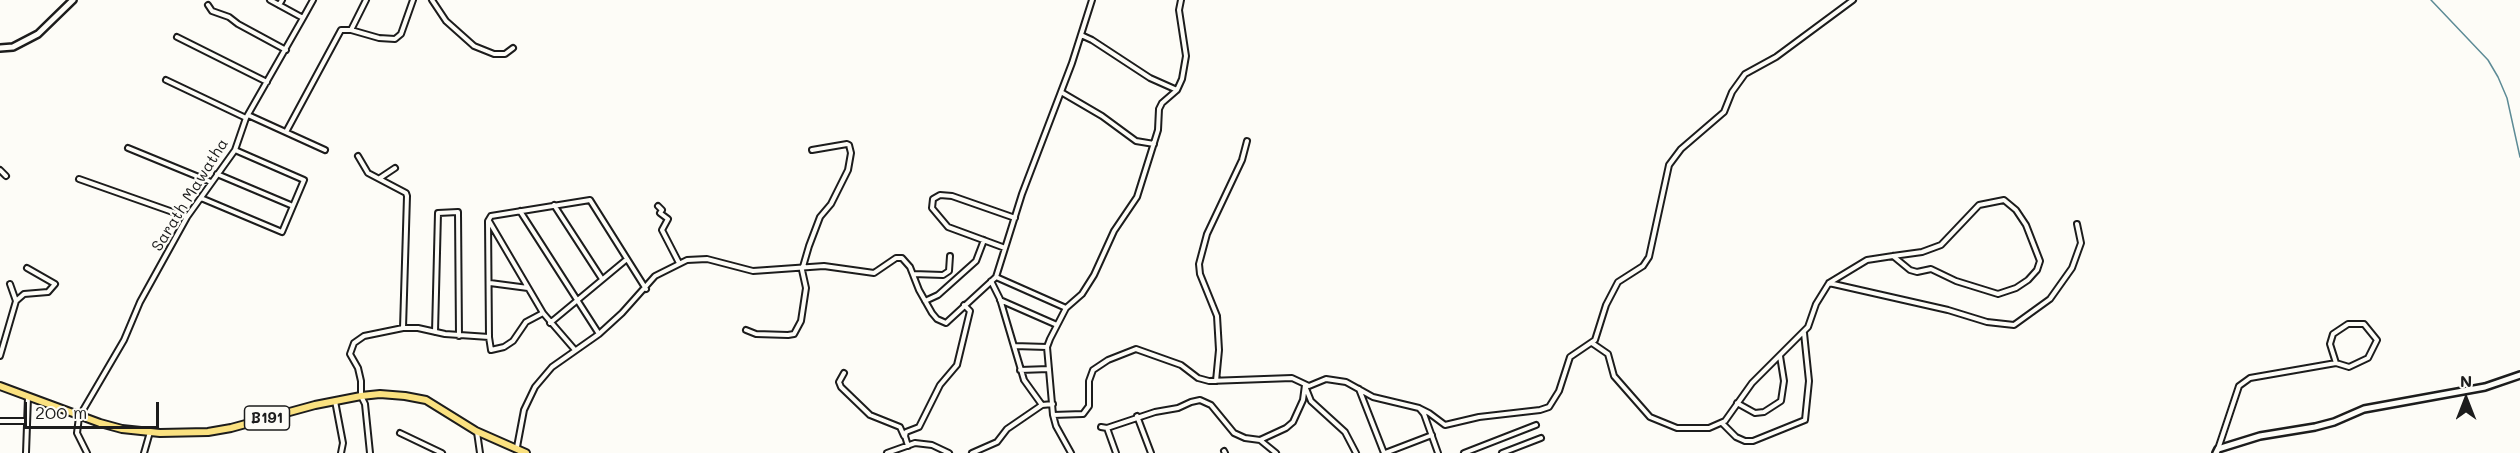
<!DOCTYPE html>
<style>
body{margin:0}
#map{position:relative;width:2520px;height:453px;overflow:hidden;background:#fdfcf7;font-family:Mali,sans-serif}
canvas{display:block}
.north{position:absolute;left:2436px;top:369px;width:60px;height:60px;-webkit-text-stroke:4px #fdfcf7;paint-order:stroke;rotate:0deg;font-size:16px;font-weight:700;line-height:24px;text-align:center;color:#1c1c1c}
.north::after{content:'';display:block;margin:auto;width:21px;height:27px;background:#1c1c1c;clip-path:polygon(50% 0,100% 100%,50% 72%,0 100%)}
.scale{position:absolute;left:24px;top:402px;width:135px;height:27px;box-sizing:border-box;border:3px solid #1c1c1c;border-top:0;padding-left:8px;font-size:18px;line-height:21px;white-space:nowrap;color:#1c1c1c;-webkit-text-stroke:4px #fdfcf7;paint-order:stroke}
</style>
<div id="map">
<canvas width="2520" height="453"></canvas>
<div class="north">N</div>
<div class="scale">200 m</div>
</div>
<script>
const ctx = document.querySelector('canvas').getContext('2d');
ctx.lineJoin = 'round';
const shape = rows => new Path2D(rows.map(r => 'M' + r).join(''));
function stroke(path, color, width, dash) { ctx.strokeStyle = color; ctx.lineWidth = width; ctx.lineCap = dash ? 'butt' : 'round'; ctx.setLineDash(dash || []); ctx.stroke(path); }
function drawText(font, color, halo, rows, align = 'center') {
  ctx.font = font + ' Mali,sans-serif'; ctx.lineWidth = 4.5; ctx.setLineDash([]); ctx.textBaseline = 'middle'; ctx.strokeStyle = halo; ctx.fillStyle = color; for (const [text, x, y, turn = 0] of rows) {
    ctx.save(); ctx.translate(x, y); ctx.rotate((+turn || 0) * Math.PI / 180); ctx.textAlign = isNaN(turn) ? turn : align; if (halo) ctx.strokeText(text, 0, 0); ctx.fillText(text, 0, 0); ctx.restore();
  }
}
const stream = shape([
 [2431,0,2488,60,2498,77,2507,98,2520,157]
]);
const street = shape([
 [432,0,446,21,474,46,494,54,505,54,513,48],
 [1181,0,1179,10,1186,56,1182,79,1177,90,1162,103,1159,109,1158,130,1137,197,1114,231,1094,275,1082,294,1066,308,1050,339,1047,347,1053,415,1083,414,1089,406,1089,381,1093,370,1108,360,1136,349,1181,365,1198,378,1209,381,1292,378,1309,386,1326,379,1346,382,1373,397,1419,408,1424,414,1438,453],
 [208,5,212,11,229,17,238,24,286,50],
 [279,5,282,0],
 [303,18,313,0],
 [351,30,379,38,395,39,401,34,413,0],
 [1081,35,1092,40,1150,78,1177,90],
 [177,37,267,82],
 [166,80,246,118],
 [1061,92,1102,116,1136,141,1154,144],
 [248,115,325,150],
 [286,132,341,30,351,30,366,0],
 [128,148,211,182],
 [358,156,368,173,406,193,407,196,403,328],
 [0,170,6,176],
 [217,174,293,206],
 [380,178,395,168],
 [79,179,187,217],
 [201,198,282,232,304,180,235,150],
 [554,205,602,279],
 [658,206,662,210,660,213,668,219,662,230,679,263],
 [520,211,599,334],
 [489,221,543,313,575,350],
 [1005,248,948,227,932,208,933,199,940,195,952,196,1015,218],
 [913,274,943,275,949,271,950,256],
 [996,277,1066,308],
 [991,281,1000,299,1024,380,1042,405],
 [490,283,528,288],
 [1829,283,1948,310,1987,322,2014,325,2050,299,2072,268,2081,243,2077,224],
 [10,284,16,301],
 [1000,300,1057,325],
 [925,301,938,295,976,261,984,240],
 [543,313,526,322,513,341,504,347,491,350,489,337,488,221,491,216,590,200,646,289],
 [550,323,627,259],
 [746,330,756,334,788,335,794,334,801,321,806,288,802,270,809,246,820,217,831,204,848,170,851,153,849,145,847,144,812,150],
 [435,332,438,213,458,212,459,336],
 [1592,343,1608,354,1614,376,1650,417,1677,428,1709,428,1725,421,1752,383,1808,327,1816,304,1829,283,1867,260,1893,256,1922,252,1941,245,1979,205,2004,200,2016,210,2026,225,2040,261,2037,270,2028,280,2016,288,1998,294,1956,281,1931,269,1917,272,1910,270,1893,256],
 [1014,346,1047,347],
 [0,356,16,301,24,294,48,292,55,284,27,268],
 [1020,370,1049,369],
 [844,373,839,382,841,387,870,415,900,427,904,436],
 [1216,381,1219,350,1217,316,1200,274,1199,264,1207,234,1242,160,1247,141],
 [1305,386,1311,401,1345,432,1356,453],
 [1359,389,1384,453],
 [335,401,343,443,341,453],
 [1737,403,1755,413,1764,412,1781,401,1784,381,1780,356],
 [1419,408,1429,413,1445,425,1479,417,1540,410,1549,407,1559,391,1570,357,1595,340,1606,305,1618,282,1643,266,1649,257,1669,165,1681,149,1724,112,1732,92,1745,74,1776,57,1853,0],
 [1053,415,1056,426,1071,453],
 [1137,416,1151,453],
 [0,421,27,421],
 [1722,423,1736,437,1745,441,1753,441,1805,420,1809,381,1804,333],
 [1101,427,1107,428,1155,412,1178,408,1191,402,1200,400,1211,405,1234,433,1245,438,1260,440,1286,428,1293,422,1303,400,1305,385],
 [1107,428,1116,453],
 [477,432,480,453],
 [400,433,442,453],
 [1260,440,1276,453],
 [908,446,905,436,906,432,919,427,940,385,957,365,970,311,964,305],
 [517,447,524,410,535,387,552,367,599,334,622,313,655,276,687,260,707,259,753,271,824,266,874,273,896,258,902,258,910,267,919,290,932,313,937,319,946,323,996,277,1022,194,1072,63,1092,0],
 [2218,449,2239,386,2250,378,2336,363,2349,367,2368,358,2377,340,2364,324,2348,324,2333,334,2330,344,2336,363],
 [1224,451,1225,453],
 [26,453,28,397],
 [87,453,77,433,79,417,124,340,140,302,187,217,235,150,246,118,303,18,270,0],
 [144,453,150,432],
 [370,453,365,404,361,396,361,381,358,368,350,354,354,343,364,336,403,328,418,328,445,334,489,337],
 [887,453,915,443,932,445,949,453],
 [972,453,997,442,1007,429,1042,405,1053,404],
 [1385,453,1432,435],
 [1464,453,1536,425],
 [1502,453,1541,438]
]);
const secondary = shape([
 [0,48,13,47,38,34,73,0],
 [2216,453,2218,449,2260,436,2315,427,2334,422,2364,409,2485,387,2520,375]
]);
const primary = shape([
 [0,386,100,423,122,429,160,433,208,432,231,428,315,405,361,396,380,394,405,396,426,400,476,431,526,453]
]);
const shields = [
 [267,418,45]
];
const shieldNames = [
 ["B191",267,418]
];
const streetNames = [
 ["Sarath Mawatha",190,195,-58]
];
stroke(stream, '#5d8b96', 1.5);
stroke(street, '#1c1c1c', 8);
stroke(secondary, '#1c1c1c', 10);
stroke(primary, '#1c1c1c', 10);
stroke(street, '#fdfcf7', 4);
stroke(secondary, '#fdfcf7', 5);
stroke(primary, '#fae180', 6);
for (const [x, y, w] of shields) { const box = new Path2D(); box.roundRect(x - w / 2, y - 12, w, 24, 4.5); ctx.fillStyle = '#fdfcf7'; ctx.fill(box); stroke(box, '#1c1c1c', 1.5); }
drawText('bold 15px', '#1c1c1c', null, shieldNames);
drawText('16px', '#1c1c1c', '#fdfcf7', streetNames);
</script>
